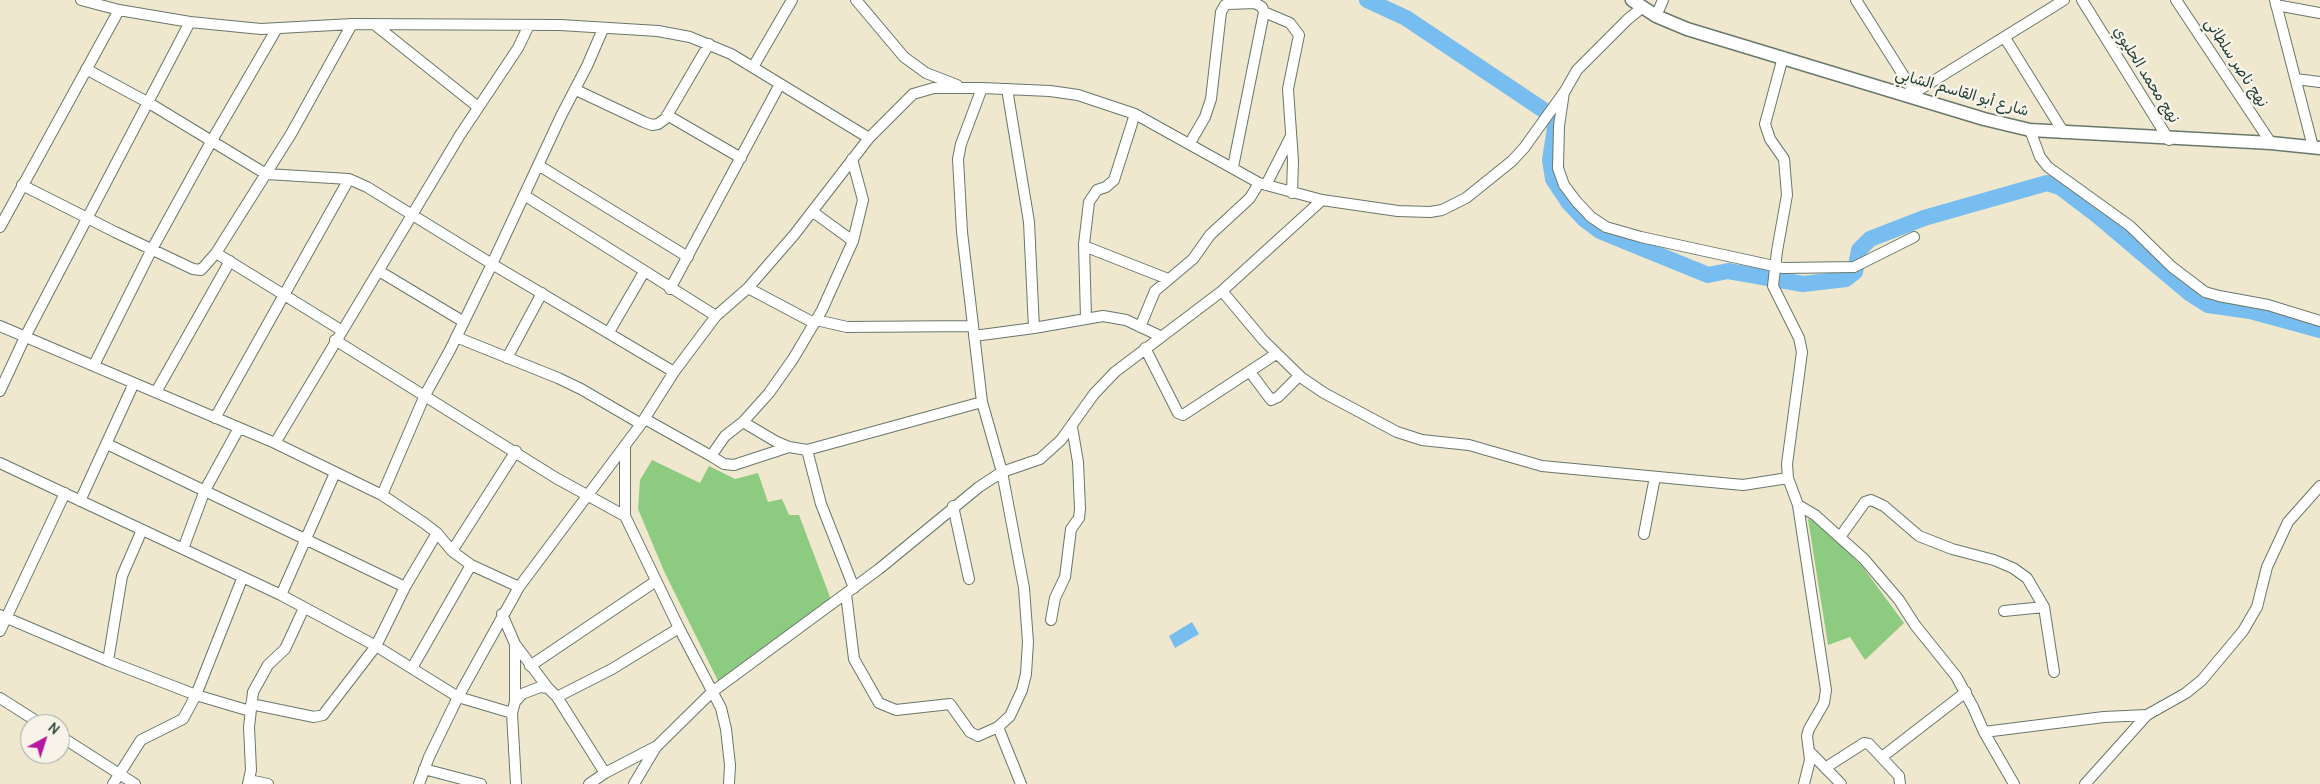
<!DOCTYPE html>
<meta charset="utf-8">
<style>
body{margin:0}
#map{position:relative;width:2320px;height:784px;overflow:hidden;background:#efe7ce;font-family:Delius,sans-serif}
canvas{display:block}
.north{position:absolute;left:20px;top:714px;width:50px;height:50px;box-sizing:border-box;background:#f7f3e8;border:1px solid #a1aaa0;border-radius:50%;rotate:40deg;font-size:14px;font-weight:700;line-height:20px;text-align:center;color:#1f3d34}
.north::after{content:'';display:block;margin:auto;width:18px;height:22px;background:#b5179e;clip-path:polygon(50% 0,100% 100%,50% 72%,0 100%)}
</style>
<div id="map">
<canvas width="2320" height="784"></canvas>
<div class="north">N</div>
</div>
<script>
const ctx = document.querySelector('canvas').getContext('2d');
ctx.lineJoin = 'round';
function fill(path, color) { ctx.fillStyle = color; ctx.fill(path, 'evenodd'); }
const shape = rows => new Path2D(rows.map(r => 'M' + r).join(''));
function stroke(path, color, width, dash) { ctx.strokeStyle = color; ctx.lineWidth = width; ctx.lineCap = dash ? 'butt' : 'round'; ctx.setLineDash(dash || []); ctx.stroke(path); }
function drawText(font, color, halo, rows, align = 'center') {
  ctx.font = font + ' Delius,"Playpen Sans Arabic",sans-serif'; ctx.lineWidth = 5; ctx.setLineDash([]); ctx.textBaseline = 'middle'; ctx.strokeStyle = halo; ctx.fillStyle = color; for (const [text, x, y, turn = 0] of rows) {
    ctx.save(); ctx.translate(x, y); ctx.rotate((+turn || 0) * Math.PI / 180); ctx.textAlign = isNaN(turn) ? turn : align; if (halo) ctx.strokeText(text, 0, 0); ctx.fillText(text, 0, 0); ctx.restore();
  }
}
const green = shape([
 [652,460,700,483,709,466,735,479,758,473,768,502,782,499,789,515,799,515,833,605,729,686,721,687,664,571,638,509,640,480],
 [1808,519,1815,520,1862,566,1904,623,1865,660,1850,637,1828,645]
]);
const water = shape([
 [1192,622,1199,634,1175,648,1169,636]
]);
const river = shape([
 [1367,0,1406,18,1545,111,1552,118,1555,128,1550,160,1553,179,1569,203,1584,219,1600,231,1708,275,1728,271,1803,284,1846,279,1855,272,1859,250,1870,239,1924,218,2047,183,2060,187,2093,212,2189,293,2208,305,2250,311,2320,330]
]);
const minor = shape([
 [81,0,119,10,190,22,261,29,352,24,560,25,658,31,690,37,731,54,869,138],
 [856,0,904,57,926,73,957,85],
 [1856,0,1917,97],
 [2082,0,2169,140],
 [2176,0,2271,143],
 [2275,0,2313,147],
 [2276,5,2320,13],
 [1656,16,1663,0],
 [374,24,478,107],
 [2005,38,2064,133],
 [1783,57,1765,124,1770,139,1784,159,1787,195,1777,251,1773,286,1799,338,1802,352,1787,464,1788,478,1798,505,1826,690,1824,703,1809,729,1807,736,1810,760,1804,784],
 [753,67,792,0],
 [86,69,149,103,266,174,349,179,367,187,492,264,674,372],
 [2296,79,2320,82],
 [576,90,644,122,652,125,658,124,665,119,709,44],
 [1564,92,1559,126,1558,168,1564,185,1576,201,1591,217,1606,227,1641,237,1783,268,1854,267,1914,237],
 [1914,93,2064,0],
 [667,115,741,158],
 [2030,130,2040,157,2048,167,2130,226,2172,267,2205,292,2219,296,2268,305,2320,321],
 [1190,143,1205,117,1211,99,1221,12,1225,5,1228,4,1255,3,1262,7,1264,12,1290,23,1299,35,1288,89,1293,161,1292,193],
 [538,165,688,257],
 [1233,167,1264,12],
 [22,185,115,232,193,269,201,270,216,253,291,134,352,24],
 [1266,185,1290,138],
 [524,195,716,316],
 [813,212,853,241,863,200,852,159],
 [0,227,119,10],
 [1084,246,1168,279],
 [216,253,341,330],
 [379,271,464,322],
 [748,288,814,323],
 [670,289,780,84],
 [1222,291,1264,341,1302,378,1324,393,1397,432,1422,440,1469,445,1542,466,1743,485,1788,478],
 [1086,318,1084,244,1089,202,1097,190,1106,187,1114,180,1135,114],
 [816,320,847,327,972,326],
 [0,326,275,443,382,495,424,523,437,533,452,551,471,565,519,587],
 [1140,327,1155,291,1193,259,1210,235,1250,198,1259,183],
 [1034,328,1103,316,1126,320,1160,336],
 [609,332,644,272],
 [974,336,1034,328,1029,222,1007,89],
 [456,337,558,378,581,389,641,424],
 [335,340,556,478,625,516],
 [1145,348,1178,413,1183,415,1276,354],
 [507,358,542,293],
 [94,365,152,249,211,142,276,30],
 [1250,372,1271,400,1278,397,1299,376],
 [0,391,25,337,190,22],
 [156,392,230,261],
 [215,418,349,179],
 [645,419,711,456,725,436,743,422,775,441,789,447,807,450,982,402],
 [743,422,769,393,793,359,822,310,853,241],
 [275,443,460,135,518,48,529,25],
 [107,444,405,587],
 [625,445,625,516,679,628,721,708,726,729,730,765,729,784],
 [807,450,821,504,854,588],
 [711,456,724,464,734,465,789,447],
 [0,463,281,595,376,646,458,697,512,713,515,702,522,694,540,687,548,688,557,697,612,669,679,628],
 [382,495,425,395,450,350,492,264,561,116,587,66,603,29],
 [80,501,134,383],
 [1798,505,1815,515,1864,559,1899,600,1915,625,1956,676,1973,707,1984,732,2014,784],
 [953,506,969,579],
 [1644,534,1655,477],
 [1840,537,1865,502,1871,500,1884,506,1919,536,1952,549,1994,560,2013,568,2027,578,2044,607,2054,672],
 [183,549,205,490,239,428],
 [452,551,516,451],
 [846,594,854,659,879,703,896,710,950,704,970,732,978,736,998,727,1010,716,1022,690,1026,674,1028,642,1024,588,1002,472,982,402,962,232,958,159,961,144,982,88],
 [281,595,335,473],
 [2004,611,2044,607],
 [502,614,515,644,548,688],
 [0,615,108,661,196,695,242,579],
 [1051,620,1055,598,1065,577,1071,529,1079,518,1080,509,1078,462,1072,427],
 [0,631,65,493],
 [515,644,515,702],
 [108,661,122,576,142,530],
 [530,666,656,581],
 [412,668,471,565],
 [557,697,605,773],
 [0,698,41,724],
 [251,704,314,717,323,715,376,646,405,587,437,533],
 [512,713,516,784],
 [998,727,1021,784],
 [1984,732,2104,717,2147,715],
 [60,736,135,784],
 [1809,751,1841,784],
 [1882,757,1966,692],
 [1825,768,1864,743,1869,744,1899,776,1900,784],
 [424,769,481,784],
 [249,780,268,784],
 [113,784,141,740,183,719,196,695,250,711],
 [248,784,251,770,249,727,253,692,268,665,285,649,304,608],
 [419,784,429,757,458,697,519,587,641,424,674,372,716,316,748,288,794,235,869,138,913,94,934,88,982,88,1050,91,1078,95,1135,114,1259,183,1322,200,1398,211,1430,212,1442,210,1466,198,1512,161,1524,148,1565,91,1577,70,1628,19,1643,7],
 [589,784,605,773,655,747],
 [634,784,656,747,712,692,879,569,979,487,1002,472,1040,459,1061,440,1094,394,1115,372,1222,291,1322,200],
 [2085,784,2147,715,2186,693,2202,680,2243,631,2257,607,2267,567,2288,522,2320,486]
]);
const major = shape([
 [1632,0,1656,16,1687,29,1984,119,2030,130,2271,143,2320,148]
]);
const streetNames = [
 ["نهج ناصر سلطاني",2236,63,57],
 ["نهج محمد الحليوي",2146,75,58],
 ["شارع أبو القاسم الشابي",1962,93,16]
];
fill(green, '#8dcb81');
fill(water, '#78bdef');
stroke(river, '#78bdef', 16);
stroke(minor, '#68786a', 12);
stroke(major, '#68786a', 15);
stroke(minor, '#fff', 10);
stroke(major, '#fff', 12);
drawText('15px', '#1f3d34', '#f7f3e8', streetNames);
</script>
